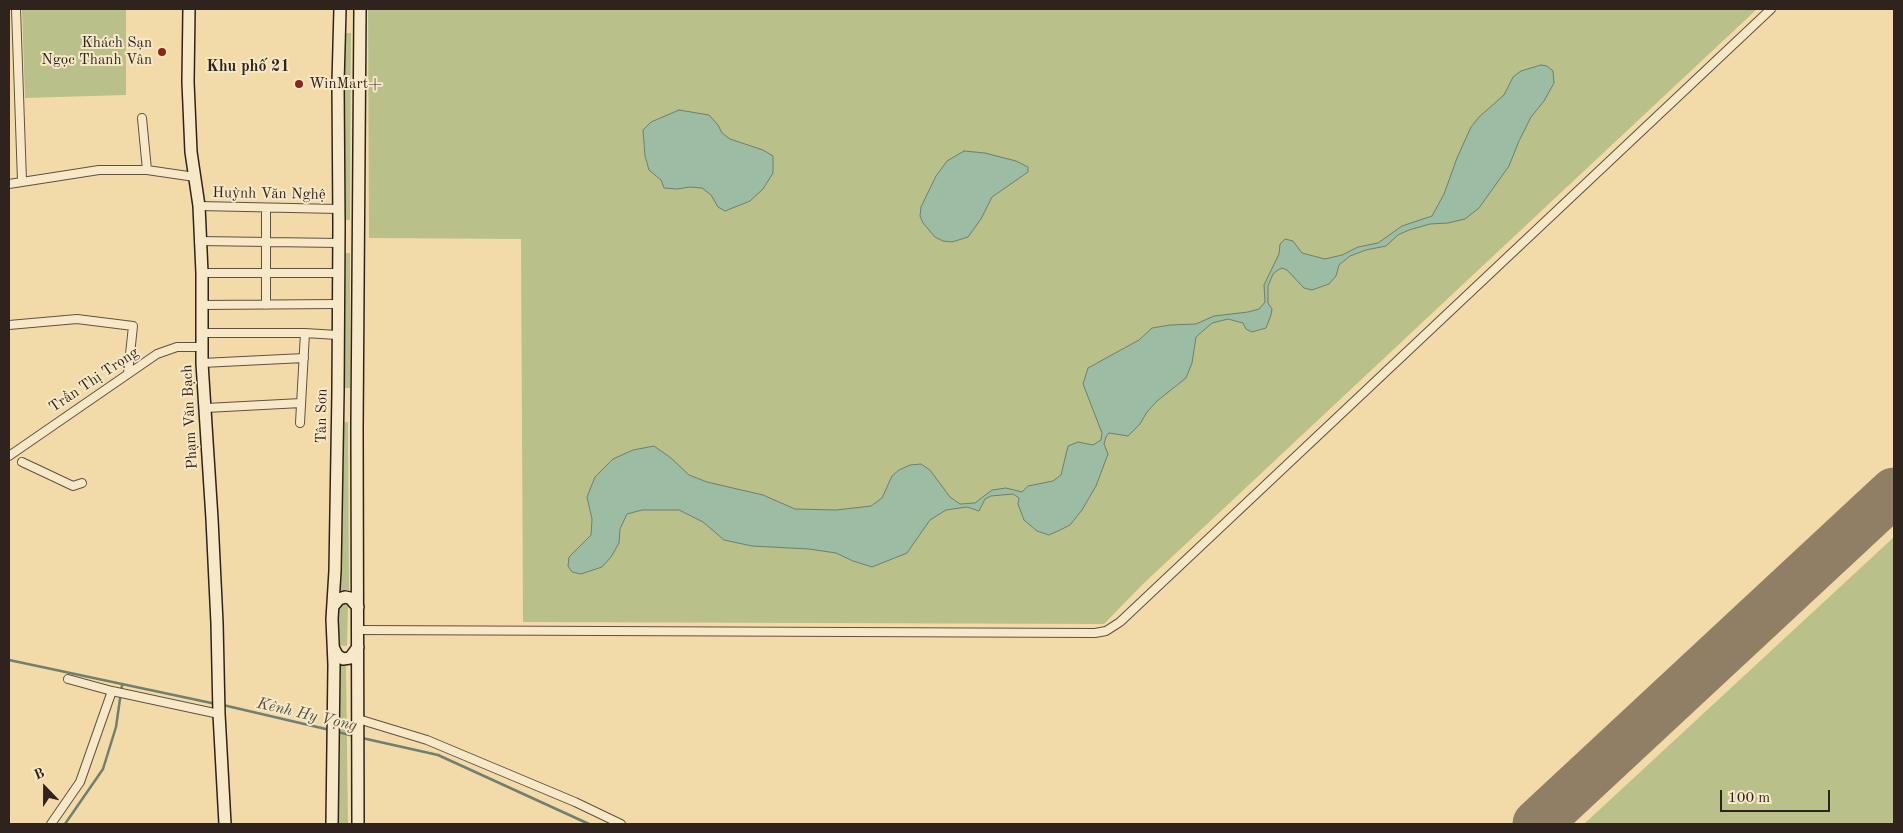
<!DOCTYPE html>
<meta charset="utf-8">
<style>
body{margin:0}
#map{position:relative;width:1903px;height:833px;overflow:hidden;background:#f2dba9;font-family:"Old Standard TT",serif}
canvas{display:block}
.frame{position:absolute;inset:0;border:10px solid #2f231e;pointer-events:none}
.north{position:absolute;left:20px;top:763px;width:50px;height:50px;-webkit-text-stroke:4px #f7e8c7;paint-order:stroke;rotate:338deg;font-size:14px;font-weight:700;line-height:20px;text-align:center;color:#2f231e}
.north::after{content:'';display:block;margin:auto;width:18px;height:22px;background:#2f231e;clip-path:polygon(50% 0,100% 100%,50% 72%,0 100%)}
.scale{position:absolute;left:1720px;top:790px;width:110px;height:22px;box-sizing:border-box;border:2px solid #2f231e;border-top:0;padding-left:6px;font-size:15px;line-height:18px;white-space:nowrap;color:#2f231e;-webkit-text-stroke:4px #f7e8c7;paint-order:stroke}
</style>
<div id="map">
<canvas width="1903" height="833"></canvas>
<div class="frame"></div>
<div class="north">B</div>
<div class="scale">100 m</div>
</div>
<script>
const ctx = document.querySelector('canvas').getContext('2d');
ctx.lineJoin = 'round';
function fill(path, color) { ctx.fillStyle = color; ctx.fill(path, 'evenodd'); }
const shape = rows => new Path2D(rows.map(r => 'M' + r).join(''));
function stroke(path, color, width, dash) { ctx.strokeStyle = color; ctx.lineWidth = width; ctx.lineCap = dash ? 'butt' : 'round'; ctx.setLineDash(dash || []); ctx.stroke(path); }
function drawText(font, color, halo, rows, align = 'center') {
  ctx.font = font + ' "Old Standard TT",serif'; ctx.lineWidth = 4; ctx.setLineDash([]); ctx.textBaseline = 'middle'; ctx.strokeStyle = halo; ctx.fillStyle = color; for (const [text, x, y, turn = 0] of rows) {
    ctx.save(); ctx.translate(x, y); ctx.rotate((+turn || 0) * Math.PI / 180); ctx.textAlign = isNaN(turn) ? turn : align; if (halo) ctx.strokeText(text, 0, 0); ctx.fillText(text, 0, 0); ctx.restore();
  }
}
const green = shape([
 [22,9,126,9,126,95,25,98],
 [368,9,1757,9,1143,584,1104,624,523,622,521,239,369,238],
 [338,33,351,33,350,220,338,220],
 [338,253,350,253,350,388,337,388],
 [348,422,349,590,336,590,336,423],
 [1894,537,1894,824,1584,824],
 [348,604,347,646,335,645,336,605],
 [334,663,346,663,348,824,334,824]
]);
const water = shape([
 [1541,65,1547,66,1553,71,1554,83,1544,101,1531,117,1519,141,1509,166,1479,208,1465,219,1448,223,1430,224,1409,230,1398,235,1386,246,1366,250,1350,256,1339,265,1336,276,1329,284,1312,290,1304,288,1287,270,1282,268,1278,270,1273,274,1268,286,1268,303,1272,309,1271,315,1266,328,1252,332,1246,329,1243,323,1228,319,1212,323,1196,337,1192,363,1186,378,1157,401,1147,412,1140,424,1128,436,1109,433,1106,437,1104,444,1108,454,1096,486,1082,510,1070,525,1058,531,1049,535,1037,531,1024,520,1018,504,1019,498,1013,494,991,496,985,499,979,511,967,507,946,510,930,520,907,553,872,567,853,561,836,553,809,549,752,546,724,540,703,522,679,510,642,510,627,514,620,529,619,543,611,557,602,567,581,574,572,572,568,566,569,557,591,535,592,519,587,497,595,477,613,459,633,450,654,446,671,458,689,475,707,482,763,495,795,509,836,510,871,506,882,498,892,476,899,470,910,465,921,464,930,470,950,497,960,504,975,503,992,490,1006,488,1022,492,1028,486,1053,481,1061,475,1068,446,1078,442,1093,445,1101,440,1102,433,1083,384,1088,368,1139,340,1152,328,1170,325,1196,324,1214,316,1248,312,1259,309,1265,302,1264,285,1279,254,1280,244,1285,239,1293,241,1302,253,1325,259,1342,255,1358,247,1378,243,1402,226,1432,216,1444,194,1457,158,1471,127,1479,117,1504,95,1513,77,1521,71,1541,65],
 [679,110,709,115,718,125,722,133,730,139,763,150,773,156,773,173,763,189,750,201,725,211,718,207,711,195,702,188,690,187,677,189,664,188,661,180,649,170,645,156,643,130,651,122,679,110],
 [964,151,985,153,1016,161,1028,167,1028,172,992,197,981,219,968,237,952,242,943,241,935,237,923,223,920,216,921,207,936,176,947,161,964,151]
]);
const stream = shape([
 [9,660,216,704],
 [223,705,330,730],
 [338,732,354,736],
 [362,738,438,755,589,824],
 [65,824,103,769,116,727,122,685]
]);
const taxiway = shape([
 [1880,506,1894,497]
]);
const runway = shape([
 [1537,824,1894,492]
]);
const street = shape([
 [16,9,22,181],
 [142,118,147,170],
 [9,184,99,170,147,170,195,177],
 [199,206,338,209],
 [199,241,339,243],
 [202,273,338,273],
 [201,305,338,304],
 [266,305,266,208],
 [9,325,77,319,133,326,128,373],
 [202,333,305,333,337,335],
 [202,363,304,358],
 [206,408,301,403],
 [300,423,305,333],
 [9,456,157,354,177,347,202,347],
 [22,462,73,486,82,483],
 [358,630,1095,633,1106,631,1120,622,1771,9],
 [68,679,112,691,219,714],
 [358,719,427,740,575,802,621,824],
 [51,824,80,782,112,691]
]);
const secondary = shape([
 [189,9,188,82,191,152,199,206,202,273,202,363,212,519,217,623,219,714,225,824],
 [334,605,339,599,345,597,350,598,358,607],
 [334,649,337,655,343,659,350,658,358,647],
 [332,824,334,665,332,619,335,571,338,392,339,226,338,83,340,9],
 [358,824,357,428,360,9]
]);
const markers = [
 [162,52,5,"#8f2418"],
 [299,84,5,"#8f2418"]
];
const poiNames = [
 ["Khách Sạn",152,43],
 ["Ngọc Thanh Vân",152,60],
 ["WinMart+",309,84,"left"]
];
const streetNames = [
 ["Huỳnh Văn Nghệ",269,194,1],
 ["Trần Thị Trọng",94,380,-34],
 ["Tân Sơn",322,416,-89],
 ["Phạm Văn Bạch",190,417,-93]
];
const neighbourhoodNames = [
 ["Khu phố 21",248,67]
];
const waterNames = [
 ["Kênh Hy Vọng",307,715,13]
];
fill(green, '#b9c089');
fill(water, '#9cbca4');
stroke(water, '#707f6e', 1);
stroke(stream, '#707f6e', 2.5);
stroke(taxiway, '#907f64', 20);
stroke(runway, '#907f64', 49);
stroke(street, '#605141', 10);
stroke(secondary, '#2f231e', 14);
stroke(street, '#f7e8c7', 8);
stroke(secondary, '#f7e8c7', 11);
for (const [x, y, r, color] of markers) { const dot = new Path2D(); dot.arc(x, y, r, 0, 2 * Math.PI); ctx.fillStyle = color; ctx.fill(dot); stroke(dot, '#f7e8c7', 2); }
drawText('15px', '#2f231e', '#f7e8c7', poiNames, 'right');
drawText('15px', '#2f231e', '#f7e8c7', streetNames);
drawText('bold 16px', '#2f231e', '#f7e8c7', neighbourhoodNames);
drawText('italic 16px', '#505146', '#f7e8c7', waterNames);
</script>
